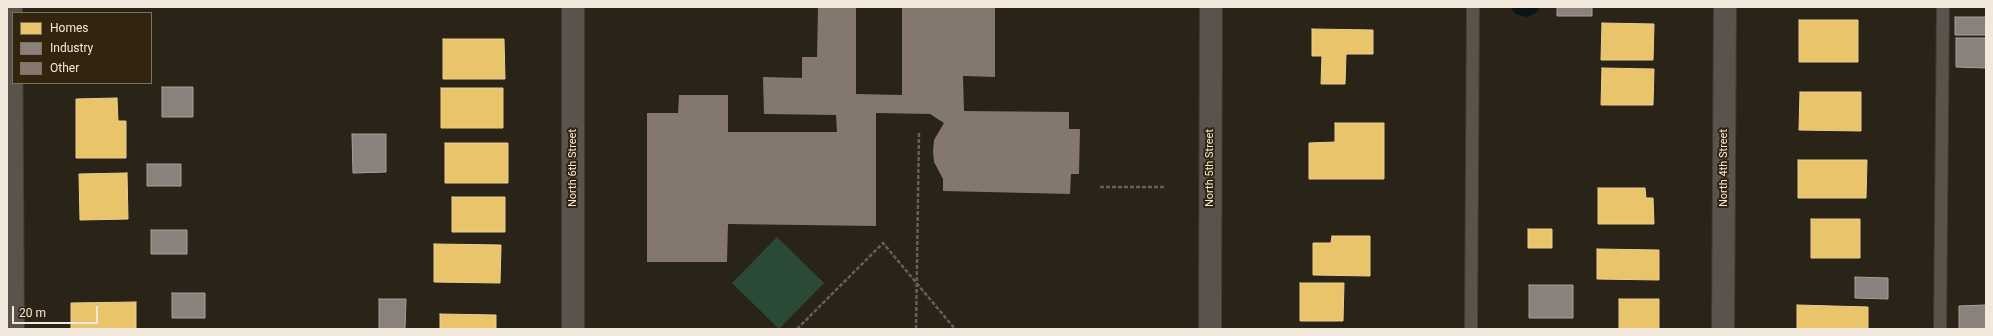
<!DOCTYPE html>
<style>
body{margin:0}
#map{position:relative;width:1993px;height:336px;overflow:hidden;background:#2a2317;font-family:Roboto,sans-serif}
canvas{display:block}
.frame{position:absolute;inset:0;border:8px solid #f2e8dc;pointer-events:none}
.legend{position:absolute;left:12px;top:12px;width:140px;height:72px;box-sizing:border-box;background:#32240f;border:1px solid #7f7261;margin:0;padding:5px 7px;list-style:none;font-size:12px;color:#f2e8dc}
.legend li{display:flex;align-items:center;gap:8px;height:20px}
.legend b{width:20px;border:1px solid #7f7261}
.scale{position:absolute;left:12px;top:306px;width:86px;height:18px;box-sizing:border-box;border:2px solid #f2e8dc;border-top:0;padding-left:5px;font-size:12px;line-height:14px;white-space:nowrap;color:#f2e8dc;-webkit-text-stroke:3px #32240f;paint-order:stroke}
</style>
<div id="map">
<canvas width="1993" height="336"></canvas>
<div class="frame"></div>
<ul class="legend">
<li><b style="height:11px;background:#e9c46a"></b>Homes</li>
<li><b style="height:11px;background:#8a817c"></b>Industry</li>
<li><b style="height:11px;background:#84776e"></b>Other</li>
</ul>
<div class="scale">20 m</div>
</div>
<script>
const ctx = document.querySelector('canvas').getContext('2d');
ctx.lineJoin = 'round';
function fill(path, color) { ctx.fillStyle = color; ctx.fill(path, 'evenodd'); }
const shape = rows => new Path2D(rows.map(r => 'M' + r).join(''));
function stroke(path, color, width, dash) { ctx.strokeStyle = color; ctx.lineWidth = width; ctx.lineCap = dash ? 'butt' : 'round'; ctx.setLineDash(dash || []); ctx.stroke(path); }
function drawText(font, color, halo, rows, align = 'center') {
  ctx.font = font + ' Roboto,sans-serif'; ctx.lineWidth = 4; ctx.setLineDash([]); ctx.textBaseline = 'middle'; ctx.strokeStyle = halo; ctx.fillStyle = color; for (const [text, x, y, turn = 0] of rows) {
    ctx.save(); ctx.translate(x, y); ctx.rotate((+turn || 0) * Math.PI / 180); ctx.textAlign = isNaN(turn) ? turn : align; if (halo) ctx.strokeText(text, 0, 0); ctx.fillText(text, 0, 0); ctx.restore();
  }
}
const green = shape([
 [777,237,824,283,779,329,732,283]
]);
const water = shape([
 [1510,7,1540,7,1537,12,1527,17,1516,14]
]);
const homes = shape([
 [1799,20,1858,20,1858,62,1799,62,1799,20],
 [1602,23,1654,24,1653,60,1601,60,1602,23],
 [1312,29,1373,30,1373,54,1346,54,1345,84,1321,84,1322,56,1312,56,1312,29],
 [443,39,504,39,505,79,443,79,443,39],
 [1602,68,1654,69,1653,105,1601,105,1602,68],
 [441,88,503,88,503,128,441,128,441,88],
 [1800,92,1861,92,1861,131,1799,130,1800,92],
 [117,98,118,121,126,121,126,158,76,158,76,99,117,98],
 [1335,123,1384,123,1384,179,1309,179,1309,143,1335,142,1335,123],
 [445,143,508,143,508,183,445,183,445,143],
 [1798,160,1867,160,1866,198,1798,198,1798,160],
 [127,173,128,219,80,220,79,174,127,173],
 [1598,188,1645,188,1646,198,1653,198,1654,224,1598,224,1598,188],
 [452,197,505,197,505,232,452,232,452,197],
 [1811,219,1860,219,1860,258,1811,258,1811,219],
 [1528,229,1552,229,1552,248,1528,248,1528,229],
 [1332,236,1370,236,1370,276,1313,275,1313,243,1331,243,1332,236],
 [434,244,501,245,500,283,434,282,434,244],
 [1597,249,1659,250,1659,280,1597,279,1597,249],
 [1300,283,1344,283,1343,321,1300,321,1300,283],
 [1619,299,1659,299,1659,329,1619,329,1619,299],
 [136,302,136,329,71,329,71,303,136,302],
 [1797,305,1868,307,1868,329,1797,329,1797,305],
 [440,314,496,315,496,329,440,329,440,314]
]);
const industry = shape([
 [1557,7,1592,7,1592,16,1557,16,1557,7],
 [1955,17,1986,17,1986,35,1955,35,1955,17],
 [1956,38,1986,38,1986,68,1956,67,1956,38],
 [162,87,193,87,193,117,162,117,162,87],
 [352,134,386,134,386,172,353,173,352,134],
 [147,164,181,164,181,186,147,186,147,164],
 [151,230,187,230,187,254,151,254,151,230],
 [1855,277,1888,278,1888,299,1855,298,1855,277],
 [1529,285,1573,285,1573,318,1529,318,1529,285],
 [172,293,205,293,205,318,172,318,172,293],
 [379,299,406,299,405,329,379,329,379,299],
 [1986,305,1986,329,1959,329,1959,306,1986,305]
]);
const building = shape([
 [818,7,856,7,856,94,902,95,902,7,995,7,995,77,963,76,964,111,1069,112,1069,129,1080,129,1079,174,1071,174,1070,194,943,191,943,179,934,162,933,151,934,140,944,123,930,114,876,113,876,226,728,224,727,262,647,262,647,113,678,113,679,95,728,95,728,132,837,132,836,115,764,114,763,77,802,78,802,57,817,57]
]);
const path = shape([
 [1100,187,1166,187],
 [797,329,883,243,955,329],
 [916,329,919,132]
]);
const lane = shape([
 [1471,329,1473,7],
 [1940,329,1943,7]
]);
const street = shape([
 [11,7,13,329],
 [1723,329,1725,7]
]);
const secondary = shape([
 [573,329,573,7],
 [1210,329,1211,7]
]);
const streetNames = [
 ["North 6th Street",573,168,-90],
 ["North 5th Street",1210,168,-90],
 ["North 4th Street",1724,168,-90]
];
fill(green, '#2a4a36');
fill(water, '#071516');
fill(homes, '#e9c46a');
stroke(homes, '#eccf8c', 1);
fill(industry, '#8a817c');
stroke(industry, '#a9a099', 1);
fill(building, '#84776e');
stroke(lane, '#433c34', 14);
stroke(street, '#433c34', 24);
stroke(secondary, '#433c34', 24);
stroke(path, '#665f58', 2.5, [4, 2]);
stroke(lane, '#5a534b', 12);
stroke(street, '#5a534b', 22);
stroke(secondary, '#5a534b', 22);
drawText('11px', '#f2e8dc', '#32240f', streetNames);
</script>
